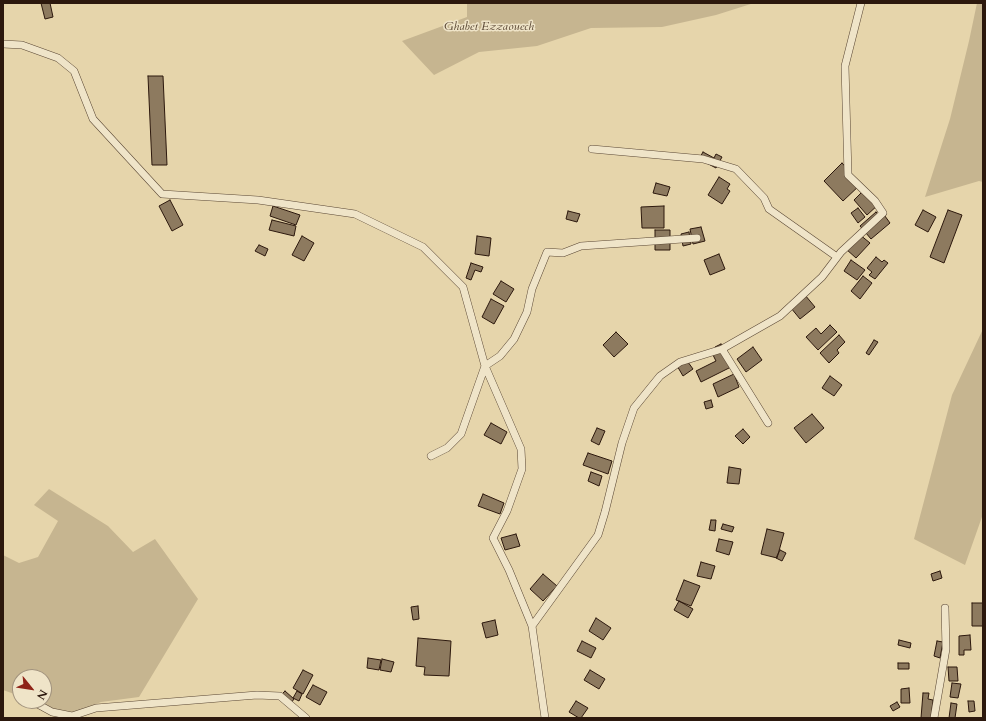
<!DOCTYPE html>
<style>
body{margin:0}
#map{position:relative;width:986px;height:721px;overflow:hidden;background:#e6d5ab;font-family:Cardo,serif}
canvas{display:block}
.frame{position:absolute;inset:0;border:4px solid #2c180d;pointer-events:none}
.north{position:absolute;left:12px;top:669px;width:40px;height:40px;box-sizing:border-box;background:#efe4c8;border:1px solid #a1927d;border-radius:50%;rotate:120deg;font-size:11px;font-weight:700;line-height:16px;text-align:center;color:#2c180d}
.north::after{content:'';display:block;margin:auto;width:14px;height:18px;background:#8f2418;clip-path:polygon(50% 0,100% 100%,50% 72%,0 100%)}
</style>
<div id="map">
<canvas width="986" height="721"></canvas>
<div class="frame"></div>
<div class="north">N</div>
</div>
<script>
const ctx = document.querySelector('canvas').getContext('2d');
ctx.lineJoin = 'round';
function fill(path, color) { ctx.fillStyle = color; ctx.fill(path, 'evenodd'); }
const shape = rows => new Path2D(rows.map(r => 'M' + r).join(''));
function stroke(path, color, width, dash) { ctx.strokeStyle = color; ctx.lineWidth = width; ctx.lineCap = dash ? 'butt' : 'round'; ctx.setLineDash(dash || []); ctx.stroke(path); }
function drawText(font, color, halo, rows, align = 'center') {
  ctx.font = font + ' Cardo,serif'; ctx.lineWidth = 3; ctx.setLineDash([]); ctx.textBaseline = 'middle'; ctx.strokeStyle = halo; ctx.fillStyle = color; for (const [text, x, y, turn = 0] of rows) {
    ctx.save(); ctx.translate(x, y); ctx.rotate((+turn || 0) * Math.PI / 180); ctx.textAlign = isNaN(turn) ? turn : align; if (halo) ctx.strokeText(text, 0, 0); ctx.fillText(text, 0, 0); ctx.restore();
  }
}
const green = shape([
 [467,3,754,3,716,15,662,27,591,28,537,46,479,52,434,75,402,41,467,17],
 [977,3,983,3,983,182,979,181,925,197,950,119,969,41],
 [983,329,983,514,965,565,914,539,952,395],
 [49,489,108,526,133,552,155,539,198,599,139,697,101,702,76,712,56,711,32,701,44,701,44,677,20,677,20,696,3,690,3,555,19,563,38,557,58,521,34,505]
]);
const building = shape([
 [41,3,50,3,53,17,45,19,41,3],
 [148,76,163,76,167,165,152,165,148,76],
 [703,152,714,158,716,154,722,157,716,168,699,159,703,152],
 [842,163,861,184,843,201,824,181,842,163],
 [719,177,730,184,727,189,730,191,722,204,708,195,719,177],
 [656,183,670,187,667,196,653,193,656,183],
 [862,192,879,204,867,215,854,200,862,192],
 [170,200,183,225,172,231,159,206,170,200],
 [273,206,300,215,296,225,270,216,273,206],
 [664,206,664,228,642,228,641,207,664,206],
 [858,208,865,217,858,223,851,213,858,208],
 [923,210,936,217,928,232,915,225,923,210],
 [948,210,962,215,944,263,930,257,948,210],
 [568,211,580,214,577,222,566,219,568,211],
 [876,212,879,215,882,212,890,223,871,239,860,226,876,212],
 [272,220,296,226,294,236,269,230,272,220],
 [701,227,705,241,693,244,690,229,701,227],
 [655,230,670,230,670,250,655,250,655,230],
 [689,232,691,244,683,246,681,234,689,232],
 [859,234,870,243,856,258,846,249,859,234],
 [302,236,314,243,304,261,292,255,302,236],
 [477,236,491,238,489,256,475,254,477,236],
 [259,245,268,249,265,256,255,251,259,245],
 [719,254,725,269,710,275,704,260,719,254],
 [876,257,882,262,884,260,888,263,875,279,869,275,872,272,867,268,876,257],
 [851,260,865,270,857,280,844,271,851,260],
 [471,263,483,267,481,272,475,270,471,280,466,278,471,263],
 [863,276,872,283,860,299,851,291,863,276],
 [501,281,514,289,506,302,493,294,501,281],
 [805,295,815,307,800,319,791,308,805,295],
 [491,299,504,306,494,324,482,317,491,299],
 [830,325,837,332,818,350,806,337,816,328,821,334,830,325],
 [616,332,628,344,614,357,603,345,616,332],
 [839,335,845,342,837,350,839,353,829,363,820,353,839,335],
 [874,340,878,342,869,355,866,353,874,340],
 [721,344,733,366,701,382,696,371,716,361,712,353,717,351,715,347,721,344],
 [753,347,762,360,746,372,737,359,753,347],
 [685,358,693,369,683,376,676,364,685,358],
 [734,374,739,387,718,397,713,384,734,374],
 [830,376,842,385,834,396,822,388,830,376],
 [711,400,713,407,706,409,704,402,711,400],
 [812,414,824,428,806,443,794,428,812,414],
 [491,423,507,432,501,444,484,435,491,423],
 [597,428,605,431,599,445,591,441,597,428],
 [743,429,750,437,743,444,735,436,743,429],
 [588,453,612,461,608,474,583,465,588,453],
 [729,467,741,469,739,484,727,483,729,467],
 [591,472,602,476,599,486,588,481,591,472],
 [483,494,504,503,500,514,478,506,483,494],
 [711,520,716,520,715,531,709,530,711,520],
 [723,524,734,527,732,532,721,529,723,524],
 [767,529,784,533,777,558,761,554,767,529],
 [516,534,520,546,505,550,501,538,516,534],
 [719,539,733,542,729,555,716,551,719,539],
 [780,550,786,553,782,561,776,558,780,550],
 [701,562,715,566,711,579,697,576,701,562],
 [940,571,942,578,933,581,931,574,940,571],
 [543,574,557,586,543,601,530,589,543,574],
 [684,580,700,586,691,606,676,600,684,580],
 [679,601,693,609,688,618,674,610,679,601],
 [972,603,983,603,983,626,972,626,972,603],
 [418,606,419,619,413,620,411,607,418,606],
 [596,618,611,628,603,640,589,631,596,618],
 [495,620,498,635,486,638,482,623,495,620],
 [970,635,971,650,964,650,964,655,959,655,959,636,970,635],
 [418,638,451,641,449,676,424,675,425,667,416,666,418,638],
 [899,640,911,643,910,648,898,645,899,640],
 [582,641,596,648,591,658,577,651,582,641],
 [937,641,943,642,940,658,934,656,937,641],
 [368,658,381,660,379,670,367,668,368,658],
 [382,659,394,662,391,672,380,670,382,659],
 [898,663,909,663,909,669,898,669,898,663],
 [948,667,957,667,958,681,949,681,948,667],
 [303,670,313,675,303,694,293,688,303,670],
 [590,670,605,679,599,689,584,680,590,670],
 [952,683,961,684,958,698,950,697,952,683],
 [313,685,327,692,320,705,306,697,313,685],
 [909,688,910,703,901,703,901,689,909,688],
 [285,691,294,699,291,703,281,695,285,691],
 [297,691,302,694,299,701,293,698,297,691],
 [923,693,929,693,928,699,933,700,931,718,921,718,923,693],
 [576,701,588,708,581,718,579,718,569,712,576,701],
 [968,701,974,701,975,711,969,712,968,701],
 [897,702,900,707,893,711,890,706,897,702],
 [951,703,957,704,955,718,949,718,951,703]
]);
const minor = shape([
 [3,44,22,45,58,58,74,71,93,119,162,194,258,200,355,214,423,247,463,287,485,366,521,449,522,469,507,511,493,538,509,570,532,626,545,718],
 [592,149,703,159,736,169,764,198,769,209,837,257],
 [722,349,768,423],
 [431,456,447,448,461,434,485,366,500,356,514,339,527,312,532,289,547,252,563,253,581,246,697,238],
 [532,626,598,535,605,512,622,443,634,408,660,376,680,362,722,349,780,316,822,277,841,252,883,213,875,201,848,175,845,66,861,3],
 [32,701,52,712,72,716,96,708,257,695,280,696,306,718],
 [934,718,946,649,945,608]
]);
const parkNames = [
 ["Ghabet Ezzaouech",489,27]
];
fill(green, '#c6b590');
fill(building, '#8d7a5f');
stroke(building, '#2c180d', 1);
stroke(minor, '#5a4734', 8);
stroke(minor, '#efe4c8', 7);
drawText('italic 12px', '#5a4734', '#efe4c8', parkNames);
</script>
